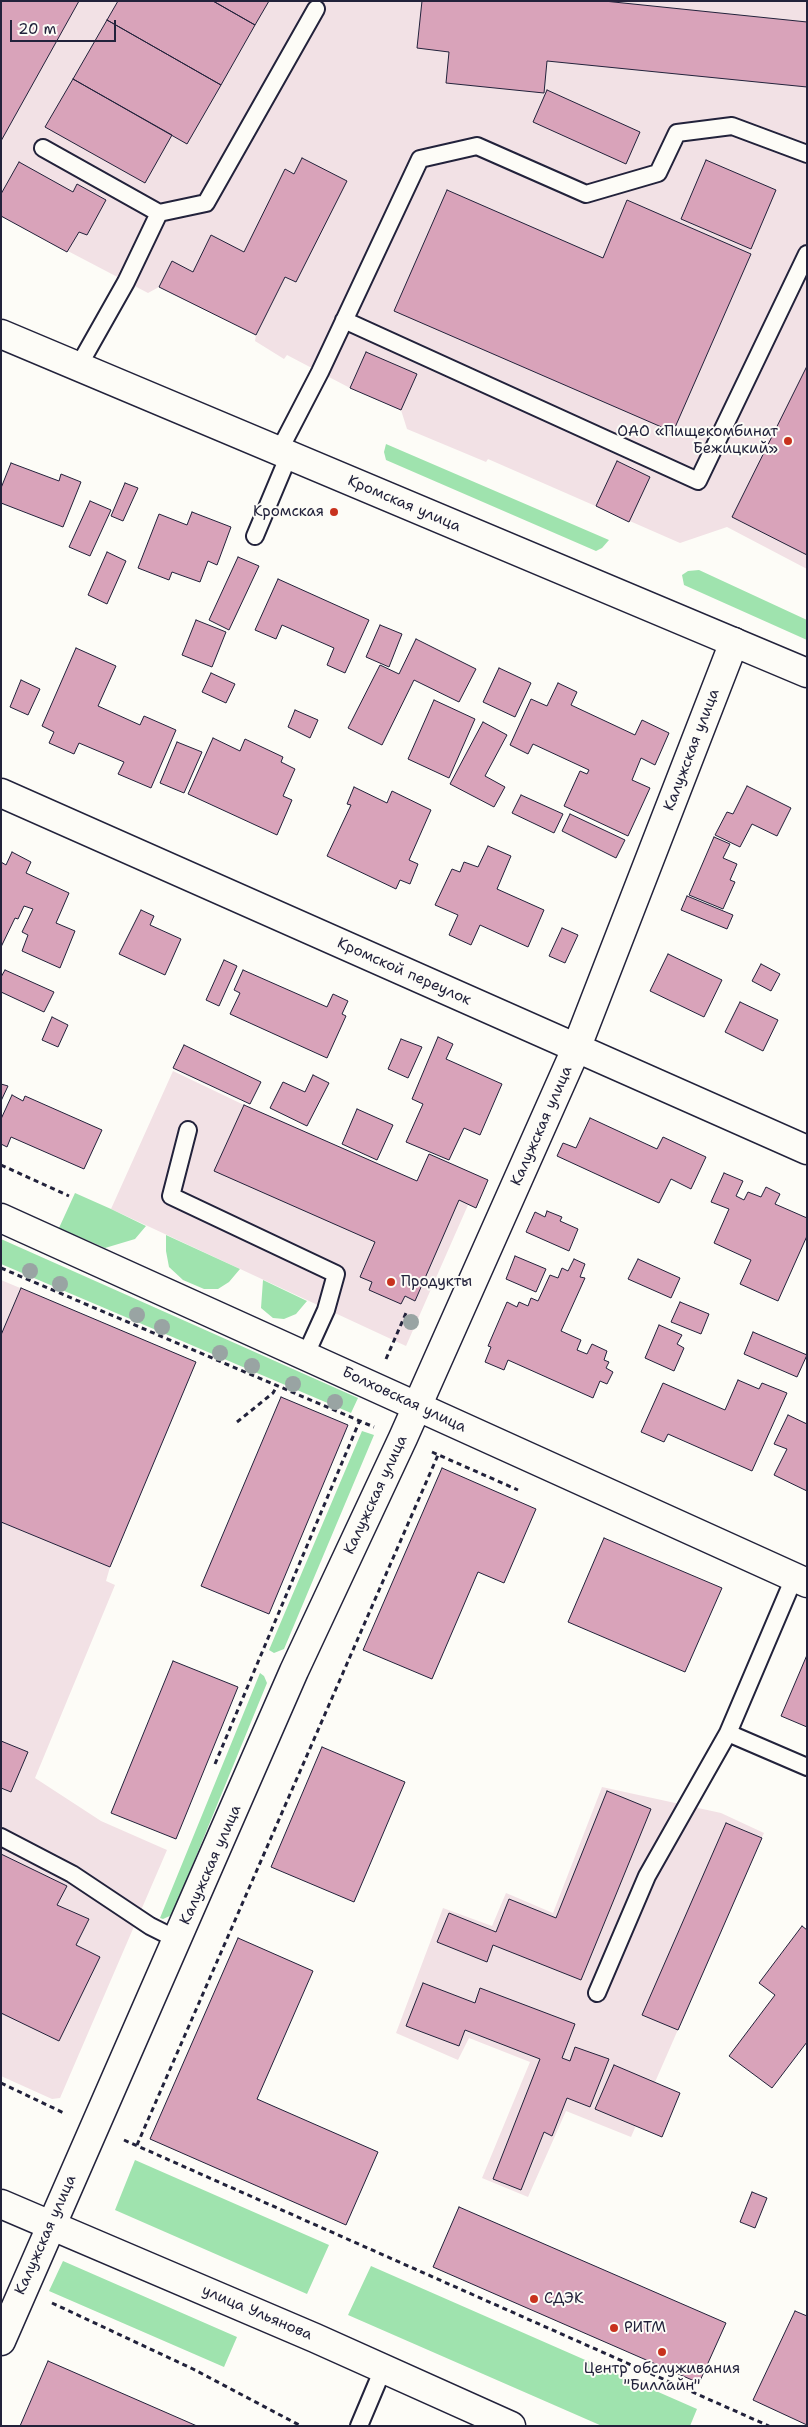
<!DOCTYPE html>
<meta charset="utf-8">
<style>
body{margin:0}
#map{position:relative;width:808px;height:2427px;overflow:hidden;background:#fdfcf7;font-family:"Shantell Sans",sans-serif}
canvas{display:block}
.frame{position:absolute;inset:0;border:2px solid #22223b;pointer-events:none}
.scale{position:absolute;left:10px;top:20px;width:106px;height:22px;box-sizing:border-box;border:2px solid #22223b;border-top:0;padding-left:6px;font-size:15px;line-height:18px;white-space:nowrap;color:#22223b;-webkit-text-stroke:4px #fdfcf7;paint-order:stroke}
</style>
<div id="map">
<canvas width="808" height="2427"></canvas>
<div class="frame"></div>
<div class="scale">20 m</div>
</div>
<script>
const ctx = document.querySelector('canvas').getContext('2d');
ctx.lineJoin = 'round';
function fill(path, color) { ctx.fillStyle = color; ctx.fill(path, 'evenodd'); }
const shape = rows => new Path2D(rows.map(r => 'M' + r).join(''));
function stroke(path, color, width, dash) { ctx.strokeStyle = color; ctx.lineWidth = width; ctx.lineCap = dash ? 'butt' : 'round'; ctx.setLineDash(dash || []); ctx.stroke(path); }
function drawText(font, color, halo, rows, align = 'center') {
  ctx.font = font + ' "Shantell Sans",sans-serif'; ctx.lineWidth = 4; ctx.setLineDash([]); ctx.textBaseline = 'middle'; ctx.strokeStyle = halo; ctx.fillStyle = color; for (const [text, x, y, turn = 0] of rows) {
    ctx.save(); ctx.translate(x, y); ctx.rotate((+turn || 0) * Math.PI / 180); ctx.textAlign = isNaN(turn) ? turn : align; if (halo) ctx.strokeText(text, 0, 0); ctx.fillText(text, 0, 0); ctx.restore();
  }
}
const built = shape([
 [1,1,807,1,807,569,727,527,680,543,488,459,486,462,407,429,401,410,350,388,287,355,284,359,255,341,256,335,159,287,148,293,1,216],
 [173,1071,244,1105,417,1181,429,1154,488,1180,476,1208,468,1205,406,1346,111,1209],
 [1,1280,196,1362,110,1567,106,1581,115,1585,35,1778,101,1821,167,1850,60,2098,52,2099,1,2076],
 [602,1787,721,1813,764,1833,631,2137,566,2111,528,2197,482,2178,530,2062,469,2038,458,2060,396,2033,443,1908,492,1926,506,1893,553,1913]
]);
const green = shape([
 [386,444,609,540,602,548,596,551,386,460,384,452],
 [699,570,807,620,807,640,684,585,682,575,688,571],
 [75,1193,111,1209,146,1226,135,1239,105,1248,59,1228],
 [166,1235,240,1269,229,1282,218,1289,204,1289,183,1280,169,1267,166,1251],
 [1,1239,358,1398,351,1413,1,1264],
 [263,1280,307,1301,296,1314,284,1319,273,1318,261,1308],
 [362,1431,374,1435,284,1649,274,1653,269,1650],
 [260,1673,264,1676,267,1683,172,1915,163,1919,160,1918],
 [135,2160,329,2245,307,2294,115,2210],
 [63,2261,237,2337,224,2367,49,2291],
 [371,2266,697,2409,690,2426,602,2426,348,2315]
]);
const building = shape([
 [1,1,79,1,1,141,1,1],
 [118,1,213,1,255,25,221,85,107,20,118,1],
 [213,1,269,1,255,25,213,1],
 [422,1,604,1,807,22,807,87,547,61,544,93,446,83,449,52,417,48,422,1],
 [107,20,221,85,187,144,73,79,107,20],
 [73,79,172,135,145,183,45,127,73,79],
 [547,90,640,132,626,164,533,122,547,90],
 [302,158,347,181,296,282,285,277,256,335,159,287,172,261,193,272,211,235,244,252,285,169,294,174,302,158],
 [706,160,776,190,751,249,681,219,706,160],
 [19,162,73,192,77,184,106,200,87,235,79,232,67,252,1,216,1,194,19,162],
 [447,190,603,258,627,200,751,254,673,432,394,311,447,190],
 [366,352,417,374,401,410,350,388,366,352],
 [807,366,807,555,732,517,807,366],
 [617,461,650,477,629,522,596,506,617,461],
 [11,463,59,481,61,474,81,482,63,527,1,503,1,488,11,463],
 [125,483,138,488,123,521,111,516,125,483],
 [90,501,111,510,90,556,69,547,90,501],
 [192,512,231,527,217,565,208,561,200,582,172,572,169,580,138,568,159,514,187,525,192,512],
 [107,552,126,561,107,604,88,595,107,552],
 [238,557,259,566,229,630,209,620,238,557],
 [278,579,369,620,345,673,327,665,334,648,282,625,276,639,255,630,278,579],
 [196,620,226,632,212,667,182,655,196,620],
 [380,625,402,634,389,667,366,657,380,625],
 [416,639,476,669,459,702,414,680,382,745,348,728,380,665,399,674,416,639],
 [76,648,116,666,98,706,140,725,144,716,176,730,151,788,118,774,124,762,79,743,74,754,49,743,54,732,42,726,76,648],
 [499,668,531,683,515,717,483,702,499,668],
 [211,673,235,684,226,703,202,692,211,673],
 [21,680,40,689,28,715,10,707,21,680],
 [558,683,577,692,571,705,635,735,642,720,669,733,655,765,641,758,632,780,650,788,628,836,564,806,580,771,587,774,589,770,533,744,528,754,510,745,531,699,547,706,558,683],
 [434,700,475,719,449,778,408,759,434,700],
 [295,710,318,720,310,738,288,727,295,710],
 [483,722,507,735,485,776,505,787,494,807,450,784,483,722],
 [213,738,240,751,245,739,283,757,281,762,295,769,283,796,292,800,277,835,188,794,213,738],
 [177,742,202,752,184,793,160,783,177,742],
 [747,786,791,808,777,836,752,824,740,847,715,835,727,812,733,814,747,786],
 [354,787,387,803,392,791,431,810,409,860,418,864,410,884,400,880,396,889,327,856,351,805,347,804,354,787],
 [521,795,563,814,554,833,512,813,521,795],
 [570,814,625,840,616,858,562,831,570,814],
 [714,837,730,844,723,858,737,864,730,880,735,882,723,909,689,895,714,837],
 [488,846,511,856,497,889,544,910,528,947,480,925,471,945,449,935,458,915,435,905,452,869,460,872,464,862,478,867,488,846],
 [12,852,31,862,26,873,69,893,56,923,75,931,60,968,22,951,28,935,22,932,33,909,24,906,18,919,15,918,1,947,1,862,6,865,12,852],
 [687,896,733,915,727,929,681,910,687,896],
 [141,910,154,916,150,925,181,939,165,975,119,954,141,910],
 [562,928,578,935,565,963,549,956,562,928],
 [668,954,722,980,704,1017,650,991,668,954],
 [224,960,237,966,219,1006,206,1000,224,960],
 [761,964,780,974,771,991,752,981,761,964],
 [5,970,54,992,44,1012,1,992,1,977,5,970],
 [243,970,327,1007,333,994,348,1001,342,1014,346,1016,327,1058,230,1014,240,993,234,990,243,970],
 [740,1002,778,1020,763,1051,725,1032,740,1002],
 [52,1017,68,1025,58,1047,42,1040,52,1017],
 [438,1037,453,1044,446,1059,502,1084,480,1135,464,1128,449,1160,406,1142,423,1104,412,1099,438,1037],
 [401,1039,422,1047,408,1078,388,1069,401,1039],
 [184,1045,261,1082,250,1104,173,1068,184,1045],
 [313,1075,329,1083,307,1126,270,1108,283,1082,305,1092,313,1075],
 [1,1084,8,1086,1,1101,1,1084],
 [12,1095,23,1101,25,1096,102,1130,84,1169,11,1137,7,1147,1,1144,1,1119,12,1095],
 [244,1105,417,1181,429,1154,488,1180,476,1208,459,1200,415,1301,405,1296,401,1304,369,1290,372,1282,360,1277,375,1242,214,1171,244,1105],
 [357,1109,393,1125,377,1160,342,1144,357,1109],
 [590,1118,657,1149,663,1137,706,1157,691,1189,671,1179,659,1203,557,1156,563,1143,576,1148,590,1118],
 [724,1173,743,1181,736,1196,744,1200,748,1192,761,1197,766,1187,780,1194,775,1204,807,1218,807,1236,778,1301,740,1284,751,1260,714,1243,729,1209,711,1202,724,1173],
 [547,1211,562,1217,560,1221,578,1229,569,1251,526,1232,535,1212,545,1217,547,1211],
 [515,1256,546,1269,536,1292,506,1279,515,1256],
 [574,1259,585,1264,580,1277,585,1278,561,1331,581,1340,577,1350,587,1354,592,1344,607,1351,604,1360,609,1362,606,1368,613,1372,607,1384,600,1381,593,1398,508,1360,504,1370,485,1362,491,1347,488,1346,507,1302,517,1307,519,1302,528,1306,531,1298,538,1301,550,1275,558,1278,562,1268,568,1271,574,1259],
 [638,1259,680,1278,671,1298,628,1279,638,1259],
 [21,1288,196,1362,110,1567,1,1522,1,1335,21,1288],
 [680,1302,709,1314,701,1334,671,1322,680,1302],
 [659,1325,682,1335,677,1344,684,1348,674,1371,645,1358,659,1325],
 [753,1332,807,1355,797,1377,744,1354,753,1332],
 [738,1380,759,1389,762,1383,787,1393,752,1471,668,1434,664,1442,641,1432,663,1383,725,1410,738,1380],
 [281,1397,348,1425,269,1614,201,1586,281,1397],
 [788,1415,807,1424,807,1491,774,1475,787,1449,774,1444,788,1415],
 [442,1468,536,1509,504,1583,478,1572,432,1679,363,1650,442,1468],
 [604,1538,722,1588,685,1672,568,1622,604,1538],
 [807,1655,807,1727,781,1716,807,1655],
 [173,1661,238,1687,176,1839,111,1813,173,1661],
 [1,1741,28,1752,11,1792,1,1788,1,1741],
 [322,1747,405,1782,354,1902,271,1867,322,1747],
 [607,1791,651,1809,581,1980,493,1945,487,1962,437,1942,449,1913,496,1932,509,1899,556,1918,607,1791],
 [726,1823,762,1838,678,2030,642,2015,726,1823],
 [1,1854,67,1886,57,1905,89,1919,76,1945,100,1957,59,2041,1,2013,1,1854],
 [802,1926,807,1930,807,2042,772,2088,729,2056,775,1995,759,1983,802,1926],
 [238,1938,313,1971,257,2099,378,2152,346,2225,150,2139,238,1938],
 [423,1983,475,2003,480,1988,575,2024,562,2058,570,2061,575,2047,609,2059,590,2107,567,2098,552,2136,544,2132,521,2190,493,2179,540,2059,465,2030,459,2046,406,2026,423,1983],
 [614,2065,680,2093,662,2137,595,2109,614,2065],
 [752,2192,767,2198,755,2228,740,2222,752,2192],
 [459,2207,726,2323,699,2383,433,2267,459,2207],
 [795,2311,807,2316,807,2425,753,2400,795,2311],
 [48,2361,197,2426,20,2426,48,2361]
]);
const path = shape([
 [1,1165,69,1196],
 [1,1268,374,1427],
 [386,1359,406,1313],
 [237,1422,273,1393,277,1386],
 [432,1452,518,1490],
 [215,1764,360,1420],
 [1,2083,66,2114],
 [124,2140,769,2426],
 [137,2145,438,1455],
 [52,2303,193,2369,301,2426]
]);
const lane = shape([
 [43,148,159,213],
 [344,320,698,481,807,254],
 [78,367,126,282,159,213,206,203,316,9],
 [279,451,320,372,420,159,477,146,586,194,658,173,677,133,732,126,807,154],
 [255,536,289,455],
 [188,1130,171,1196,336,1274,326,1310,306,1354],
 [728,1733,807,1767],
 [1,1837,72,1874,150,1926,178,1940],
 [597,1993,647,1876,728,1733,794,1578],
 [359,2426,383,2369]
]);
const street = shape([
 [1,793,807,1150],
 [1,2341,294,1671,403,1438,576,1049,734,642]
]);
const secondary = shape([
 [1,334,807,673],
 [1,1218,807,1583],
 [1,2204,315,2338,511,2426]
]);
const trees = [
 [30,1271],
 [60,1284],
 [137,1315],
 [411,1322],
 [162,1327],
 [220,1353],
 [252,1366],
 [293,1384],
 [335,1402]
];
const markers = [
 [788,441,5,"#c8321e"],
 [334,512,5,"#c8321e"],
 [391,1282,5,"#c8321e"],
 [534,2299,5,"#c8321e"],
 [614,2328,5,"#c8321e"],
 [662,2352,5,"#c8321e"]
];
const poiNames = [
 ["ОАО «Пищекомбинат",778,432,"right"],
 ["Бежицкий»",778,449,"right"],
 ["Кромская",324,512,"right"],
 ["Продукты",401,1282],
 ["СДЭК",544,2299],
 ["РИТМ",624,2328],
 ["Центр обслуживания",662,2369,"center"],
 ["\"Биллайн\"",662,2386,"center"]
];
const streetNames = [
 ["Кромская улица",404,504,23],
 ["Калужская улица",692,750,-69],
 ["Кромской переулок",404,972,24],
 ["Калужская улица",542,1126,-66],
 ["Болховская улица",404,1400,25],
 ["Калужская улица",376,1495,-65],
 ["Калужская улица",211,1865,-66],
 ["Калужская улица",46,2235,-66],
 ["улица Ульянова",257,2313,23]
];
fill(built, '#f2e1e5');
fill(green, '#9fe3ae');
fill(building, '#d9a3ba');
stroke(building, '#22223b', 1);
stroke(lane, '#22223b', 20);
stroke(street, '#22223b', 31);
stroke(secondary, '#22223b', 31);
stroke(path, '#22223b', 3, [5, 4]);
stroke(lane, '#fdfcf7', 16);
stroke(street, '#fdfcf7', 28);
stroke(secondary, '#fdfcf7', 28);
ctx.fillStyle = '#99a4a3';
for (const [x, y] of trees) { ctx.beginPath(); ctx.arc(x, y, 8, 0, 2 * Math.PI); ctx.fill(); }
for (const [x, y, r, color] of markers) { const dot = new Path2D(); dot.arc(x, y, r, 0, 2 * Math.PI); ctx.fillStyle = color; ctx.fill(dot); stroke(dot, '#fdfcf7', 2); }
drawText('15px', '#22223b', '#fdfcf7', poiNames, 'left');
drawText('15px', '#22223b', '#fdfcf7', streetNames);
</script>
